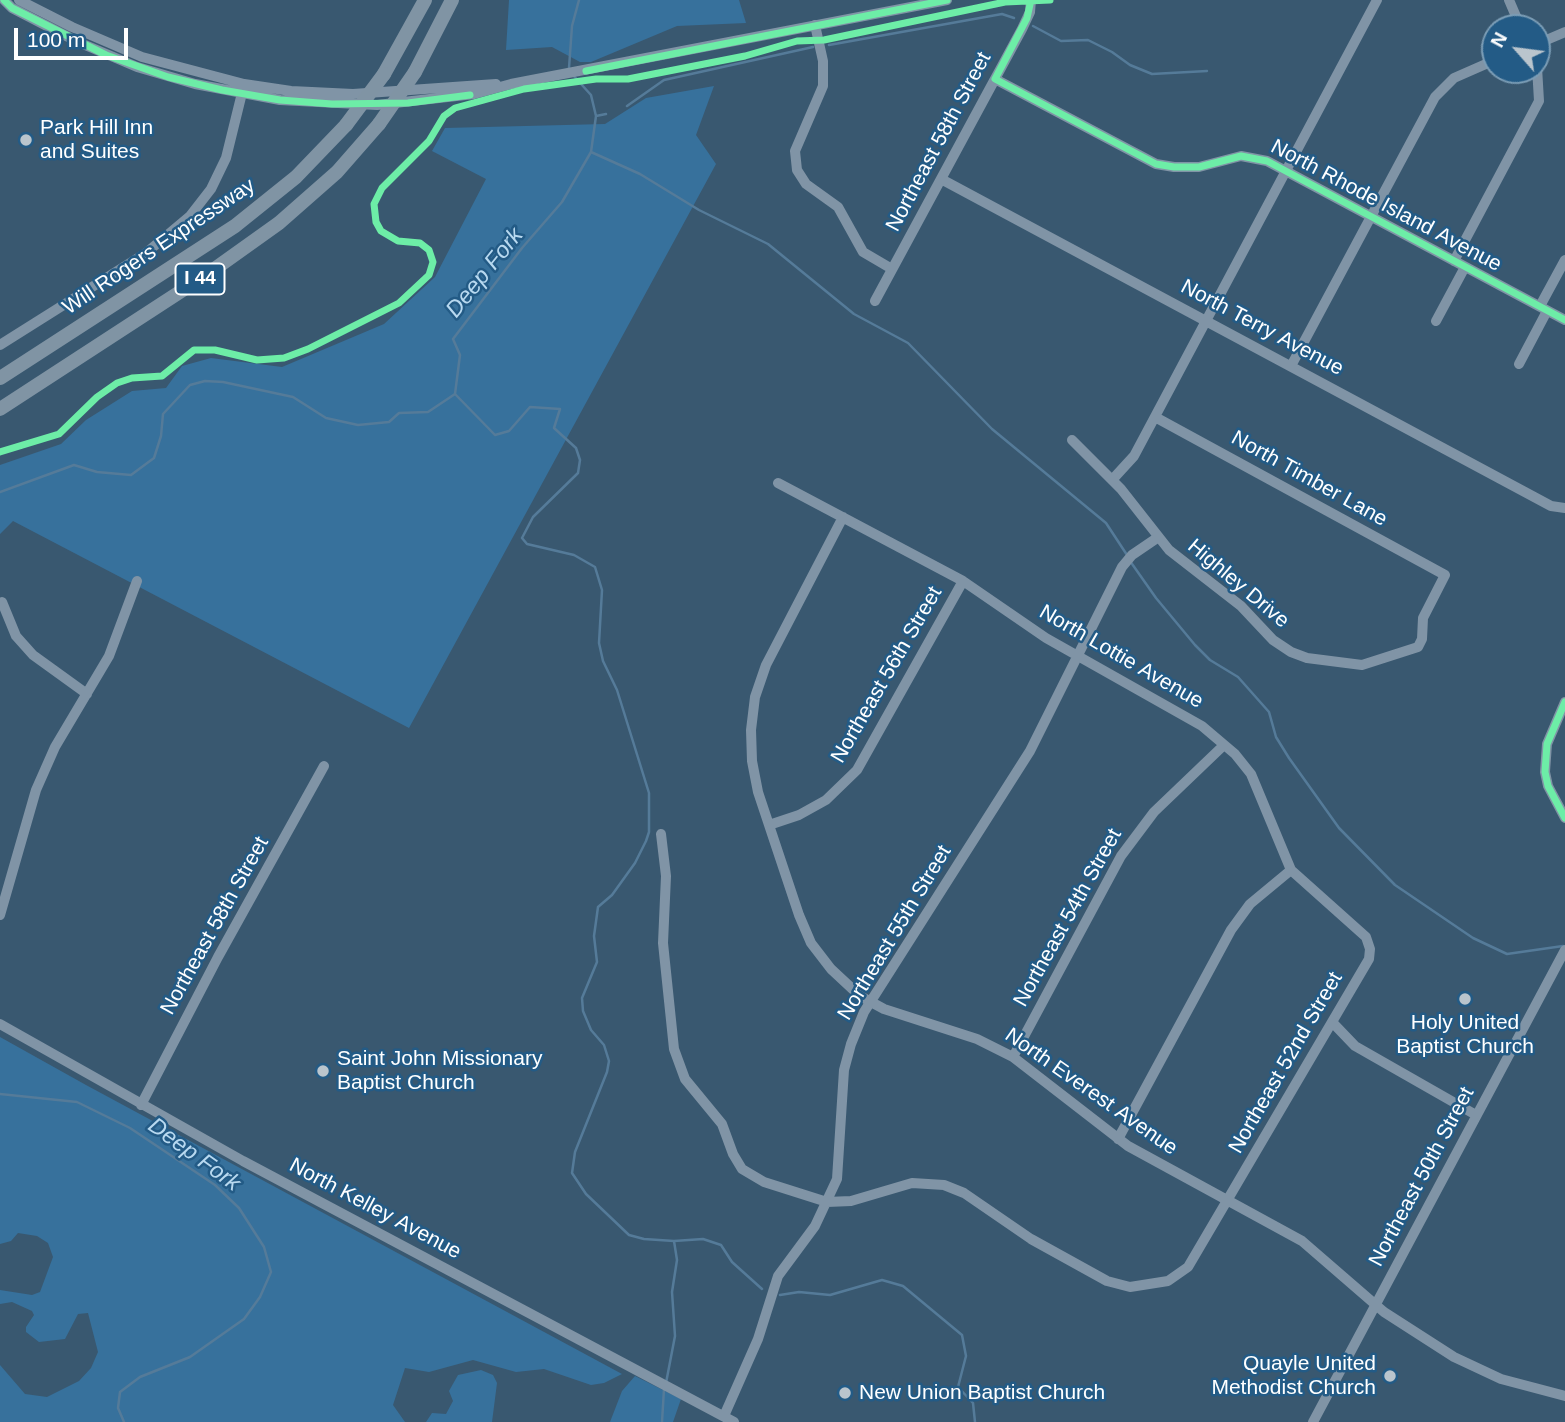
<!DOCTYPE html>
<style>
body{margin:0}
#map{position:relative;width:1565px;height:1422px;overflow:hidden;background:#395870;font-family:Arial,sans-serif}
canvas{display:block}
.north{position:absolute;left:1481px;top:14px;width:70px;height:70px;box-sizing:border-box;background:#235b86;border:2px solid #7b9db6;border-radius:50%;rotate:298deg;font-size:19px;font-weight:700;line-height:28px;text-align:center;color:#fff}
.north::after{content:'';display:block;margin:auto;width:24px;height:32px;background:#bac5cd;clip-path:polygon(50% 0,100% 100%,50% 72%,0 100%)}
.scale{position:absolute;left:14px;top:28px;width:114px;height:32px;box-sizing:border-box;border:4px solid #fff;border-top:0;padding-left:9px;font-size:21px;line-height:24px;white-space:nowrap;color:#fff;-webkit-text-stroke:5px #235b86;paint-order:stroke}
</style>
<div id="map">
<canvas width="1565" height="1422"></canvas>
<div class="north">N</div>
<div class="scale">100 m</div>
</div>
<script>
const ctx = document.querySelector('canvas').getContext('2d');
ctx.lineJoin = 'round';
function fill(path, color) { ctx.fillStyle = color; ctx.fill(path, 'evenodd'); }
const shape = rows => new Path2D(rows.map(r => 'M' + r).join(''));
function stroke(path, color, width, dash) { ctx.strokeStyle = color; ctx.lineWidth = width; ctx.lineCap = dash ? 'butt' : 'round'; ctx.setLineDash(dash || []); ctx.stroke(path); }
function drawText(font, color, halo, rows, align = 'center') {
  ctx.font = font + ' Arial,sans-serif'; ctx.lineWidth = 5; ctx.setLineDash([]); ctx.textBaseline = 'middle'; ctx.strokeStyle = halo; ctx.fillStyle = color; for (const [text, x, y, turn = 0] of rows) {
    ctx.save(); ctx.translate(x, y); ctx.rotate((+turn || 0) * Math.PI / 180); ctx.textAlign = isNaN(turn) ? turn : align; if (halo) ctx.strokeText(text, 0, 0); ctx.fillText(text, 0, 0); ctx.restore();
  }
}
const green = shape([
 [509,0,739,0,746,23,677,26,591,62,580,62,552,47,506,50],
 [714,86,696,135,716,164,409,728,13,521,0,534,0,465,61,444,86,420,132,391,166,388,182,366,211,358,282,367,384,324,435,277,486,179,432,151,445,128,605,124,646,98],
 [0,1037,86,1085,622,1374,604,1383,591,1385,544,1369,516,1372,473,1360,429,1372,405,1368,393,1405,405,1422,0,1422,0,1365,25,1394,47,1397,79,1381,91,1368,98,1352,88,1313,78,1314,65,1339,39,1342,26,1332,26,1327,34,1315,32,1311,12,1302,0,1304,0,1290,32,1295,40,1292,53,1257,48,1243,37,1236,18,1233,11,1241,0,1244],
 [481,1370,493,1375,497,1383,492,1422,426,1422,432,1413,446,1414,453,1401,449,1391,458,1375],
 [635,1376,681,1399,673,1422,610,1422,622,1391]
]);
const stream = shape([
 [1033,26,1061,41,1088,40,1112,52,1130,65,1152,74,1207,71],
 [829,45,1002,14,1014,18],
 [569,68,572,26,579,0],
 [627,106,664,80,813,47],
 [596,116,606,114],
 [591,152,640,174,699,210,768,244,854,314,908,343,992,429,1106,523,1127,555],
 [455,394,495,435,509,431,530,407,560,409,554,428,576,448,580,460,578,473,533,517,522,538,527,544,574,555,595,567,602,590,599,643,603,661,617,690,649,793,649,832,646,841,635,863,612,895,598,907,594,936,597,962,582,998,583,1011,591,1030,604,1045,609,1061,607,1072,575,1152,572,1173,586,1194,629,1235,644,1239,674,1241,703,1239,721,1245,732,1262,762,1289],
 [455,394,460,355,453,339,522,248,562,202,591,152,596,116,591,95,572,74],
 [0,492,74,465,97,472,131,475,154,458,161,436,163,414,190,385,205,381,223,382,293,397,326,418,358,425,389,422,399,413,428,412,455,394],
 [1130,561,1156,598,1195,645,1210,660,1238,677,1269,712,1276,737,1289,758,1339,828,1395,885,1473,938,1507,954,1563,946],
 [0,1094,77,1102,130,1128,215,1185,239,1208,264,1247,271,1272,260,1297,244,1319,190,1357,140,1377,120,1392,118,1408,124,1422],
 [780,1295,799,1292,830,1295,882,1280,903,1286,962,1335,966,1356,958,1387,973,1403,975,1422],
 [666,1383,675,1336,672,1292,677,1260,674,1241],
 [662,1422,664,1389]
]);
const minor = shape([
 [4,0,12,8,78,42,137,67,195,84,280,100,377,105,474,94,511,84,947,0],
 [19,0,72,27,142,57,244,84,291,91,353,94,496,84],
 [1509,0,1521,28],
 [815,25,823,61,823,86,795,151,797,170,806,184,838,207,863,252,892,269],
 [1537,44,1565,32],
 [995,79,1156,164,1174,167,1199,167,1241,156,1267,161,1565,320],
 [941,179,1551,506,1565,508],
 [1454,261,1539,101,1537,67],
 [875,301,1022,29,1030,12,1031,0],
 [1540,306,1565,260],
 [1436,321,1465,267],
 [0,345,146,253,190,216,211,189,226,158,243,89],
 [1519,364,1547,311],
 [1291,366,1435,97,1454,78,1495,60],
 [1072,440,1121,489,1169,550,1241,606,1273,640,1291,652,1307,658,1362,665,1418,647,1422,639,1423,618,1445,575,1155,417],
 [1112,480,1134,456,1377,0],
 [843,517,766,665,755,697,751,730,752,761,758,792,799,915,811,943,831,969,860,996,884,1009,977,1039,1013,1057,1128,1146,1302,1241,1384,1312,1454,1357,1501,1379,1565,1396],
 [2,602,16,636,33,655,87,694],
 [1565,702,1547,744,1545,772,1548,786,1565,818],
 [769,825,799,815,826,800,857,770,963,581],
 [661,834,666,876,663,943,674,1049,685,1079,722,1124,733,1154,742,1169,764,1182,827,1202,851,1201,912,1183,944,1185,964,1193,1031,1239,1107,1281,1130,1287,1168,1281,1188,1267,1369,959,1370,949,1366,937,1291,870,1251,774,1235,754,1202,726,1046,638,963,581,778,483],
 [0,915,36,790,55,747,109,656,137,581],
 [1332,1022,1355,1046,1476,1115],
 [0,1024,243,1161,734,1422],
 [1013,1057,1121,856,1154,812,1224,745],
 [141,1105,218,957,324,766],
 [1118,1139,1231,930,1250,904,1291,870],
 [724,1416,758,1339,778,1276,815,1226,837,1179,844,1070,851,1044,864,1012,1030,751,1122,567,1132,555,1157,538],
 [1313,1422,1565,950]
]);
const highway = shape([
 [415,72,452,0],
 [384,74,425,0],
 [0,378,235,226,296,177,346,125],
 [0,409,209,273,279,223,337,172,379,124]
]);
const highwayBridge = shape([
 [379,124,415,72],
 [346,125,384,74]
]);
const cycleway = shape([
 [4,0,12,8,106,55,168,77,222,90,280,100,332,104,408,103,470,95],
 [1031,0,1027,18,995,79,1156,164,1174,167,1199,167,1241,156,1267,161,1565,320],
 [586,71,947,0],
 [0,452,59,434,97,397,117,383,132,378,162,376,194,350,215,350,257,360,284,358,308,349,399,303,429,275,433,262,429,250,420,243,398,241,381,231,376,222,374,204,382,188,429,141,444,116,455,108,524,89,596,79,628,79,745,56,797,41,824,40,1005,2,1050,0],
 [1565,702,1547,744,1545,772,1548,786,1565,818]
]);
const markers = [
 [26,140,7,"#bac5cd"],
 [1465,999,7,"#bac5cd"],
 [323,1071,7,"#bac5cd"],
 [1390,1376,7,"#bac5cd"],
 [845,1393,7,"#bac5cd"]
];
const shields = [
 [200,279,49]
];
const shieldNames = [
 ["I 44",200,279]
];
const poiNames = [
 ["Park Hill Inn",40,128],
 ["and Suites",40,152],
 ["Holy United",1465,1023,"center"],
 ["Baptist Church",1465,1047,"center"],
 ["Saint John Missionary",337,1059],
 ["Baptist Church",337,1083],
 ["Quayle United",1376,1364,"right"],
 ["Methodist Church",1376,1388,"right"],
 ["New Union Baptist Church",859,1393]
];
const streetNames = [
 ["Northeast 58th Street",939,142,-62],
 ["North Rhode Island Avenue",1386,206,28],
 ["Will Rogers Expressway",159,247,-34],
 ["North Terry Avenue",1262,328,28],
 ["North Timber Lane",1309,479,29],
 ["Highley Drive",1238,584,40],
 ["North Lottie Avenue",1121,657,30],
 ["Northeast 56th Street",887,675,-60],
 ["Northeast 54th Street",1068,918,-61],
 ["Northeast 58th Street",215,926,-61],
 ["Northeast 55th Street",895,933,-59],
 ["Northeast 52nd Street",1286,1063,-60],
 ["North Everest Avenue",1091,1092,35],
 ["Northeast 50th Street",1422,1177,-62],
 ["North Kelley Avenue",375,1209,28]
];
const waterNames = [
 ["Deep Fork",485,273,-51],
 ["Deep Fork",194,1155,36]
];
fill(green, '#37719c');
stroke(stream, '#557b99', 2.5);
stroke(minor, '#8094a6', 10);
stroke(highway, '#8094a4', 14);
stroke(highwayBridge, '#8094a4', 14);
stroke(cycleway, '#6deda7', 7);
for (const [x, y, r, color] of markers) { const dot = new Path2D(); dot.arc(x, y, r, 0, 2 * Math.PI); ctx.fillStyle = color; ctx.fill(dot); stroke(dot, '#235b86', 2.5); }
for (const [x, y, w] of shields) { const box = new Path2D(); box.roundRect(x - w / 2, y - 15.5, w, 31, 5); ctx.fillStyle = '#235b86'; ctx.fill(box); stroke(box, '#fff', 2); }
drawText('bold 19px', '#fff', null, shieldNames);
drawText('21px', '#fff', '#235b86', poiNames, 'left');
drawText('21px', '#fff', '#235b86', streetNames);
drawText('italic 23px', '#b8d9f0', '#235b86', waterNames);
</script>
